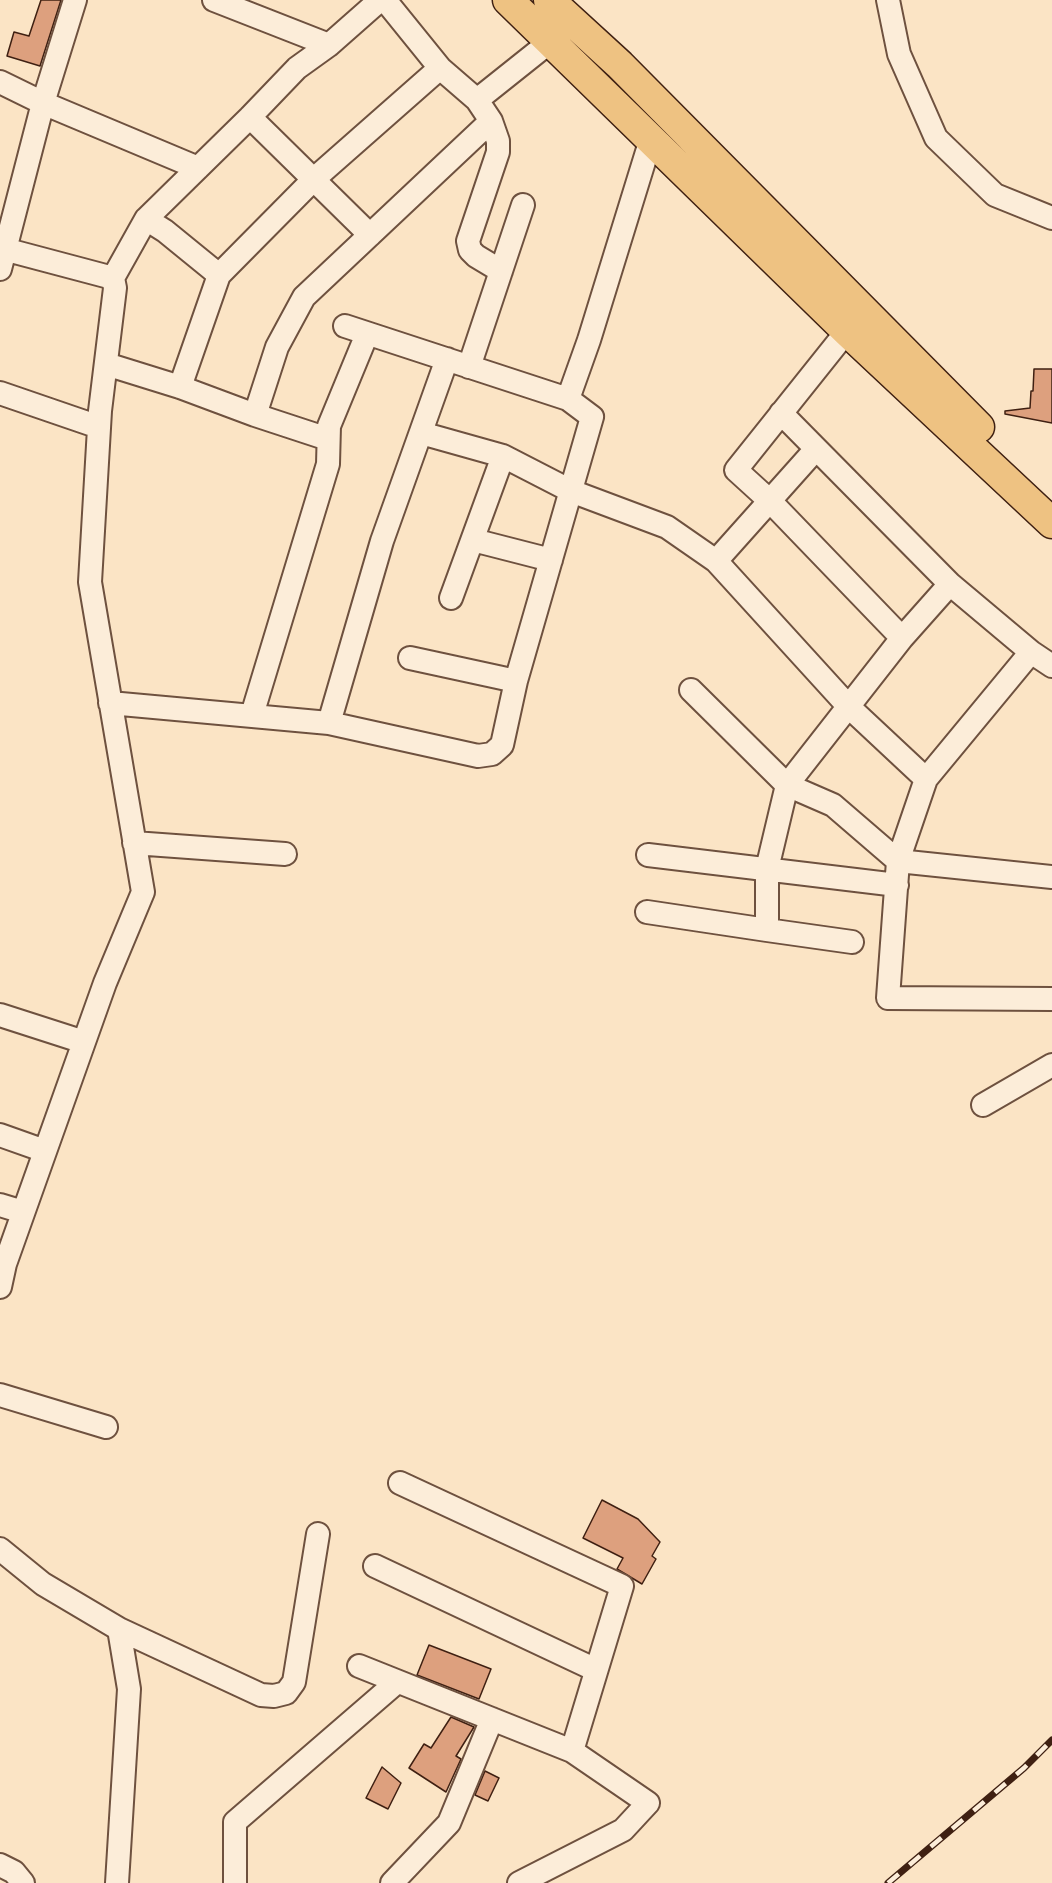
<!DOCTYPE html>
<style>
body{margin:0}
canvas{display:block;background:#fbe4c5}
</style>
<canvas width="1052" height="1883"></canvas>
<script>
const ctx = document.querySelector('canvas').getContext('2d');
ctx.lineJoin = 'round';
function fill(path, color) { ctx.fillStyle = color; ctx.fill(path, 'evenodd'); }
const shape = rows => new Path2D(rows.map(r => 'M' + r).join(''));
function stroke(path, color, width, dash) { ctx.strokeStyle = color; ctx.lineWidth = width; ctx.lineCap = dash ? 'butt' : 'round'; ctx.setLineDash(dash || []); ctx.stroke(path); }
const building = shape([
 [41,0,61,0,40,66,7,56,14,32,29,36,41,0],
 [1034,369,1052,369,1052,423,1005,414,1005,411,1030,408,1031,391,1033,391,1034,369],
 [602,1500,638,1519,660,1542,652,1556,656,1559,642,1584,617,1569,623,1558,583,1538,602,1500],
 [429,1645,491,1669,479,1699,417,1675,429,1645],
 [451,1717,474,1727,456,1756,461,1759,446,1792,409,1768,424,1744,431,1748,451,1717],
 [382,1767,401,1783,388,1809,366,1798,382,1767],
 [485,1771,499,1778,488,1801,475,1795,485,1771]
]);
const minor = shape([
 [214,0,329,45],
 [385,0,440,68,477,100,491,121,498,141,498,152,468,241,470,250,476,256,501,271],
 [888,0,899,54,936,138,995,195,1052,218],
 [0,82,43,103,198,168],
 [477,100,551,41],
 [250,117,370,235],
 [146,219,165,231,219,275],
 [0,248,113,278],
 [0,269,43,103,75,0],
 [345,326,568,399,589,340,651,139],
 [847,331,736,470,770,501,902,638],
 [106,364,180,387,255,415,328,439],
 [469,367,523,205],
 [180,387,219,275,314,179,440,68],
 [0,393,99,427],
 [781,413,950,584,1031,652,1052,666],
 [255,415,277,347,304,297,491,121],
 [421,433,503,456,451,598],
 [503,456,571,491,667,527,716,561,816,449],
 [473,540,551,560],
 [716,561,849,707,926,779],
 [1031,652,926,779,898,861,888,998,1052,999],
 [410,658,516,681],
 [691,690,787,785,833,805,898,861,1052,877],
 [110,703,329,723,478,756,492,754,502,745,516,681,592,417,568,399],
 [252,715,328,464,329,426,367,334],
 [329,723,382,541,447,359],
 [134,843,285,854],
 [648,855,897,885],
 [647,912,767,930,767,869,787,785,902,638,950,584],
 [767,930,852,942],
 [0,1015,84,1042],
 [983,1105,1052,1065],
 [0,1135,45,1151],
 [0,1205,23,1212],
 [0,1287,5,1264,105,983,143,892,90,582,100,411,115,288,113,278,146,219,250,117,297,68,329,45,380,0],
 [0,1395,106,1427],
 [400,1483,622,1586,572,1751],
 [0,1549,43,1584,119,1629,129,1689,117,1883],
 [375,1566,596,1670],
 [119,1629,261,1695,274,1696,286,1693,294,1682,318,1534],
 [359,1666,572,1751,648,1803,623,1830,519,1883],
 [0,1865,14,1872,23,1883],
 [235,1883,235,1822,397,1682],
 [392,1883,449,1823,492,1719]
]);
const major = shape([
 [508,0,847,331,1052,523],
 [549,0,620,65,979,427]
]);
const rail = shape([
 [888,1883,1024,1768,1052,1740]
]);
fill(building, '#dda07e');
stroke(building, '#3f2012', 1.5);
stroke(minor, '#6e513f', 26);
stroke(major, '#3f2012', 33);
stroke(minor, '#fcedd9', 22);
stroke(major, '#eec282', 30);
stroke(rail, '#3f2012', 7);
stroke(rail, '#fcedd9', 4.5, [14]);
</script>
